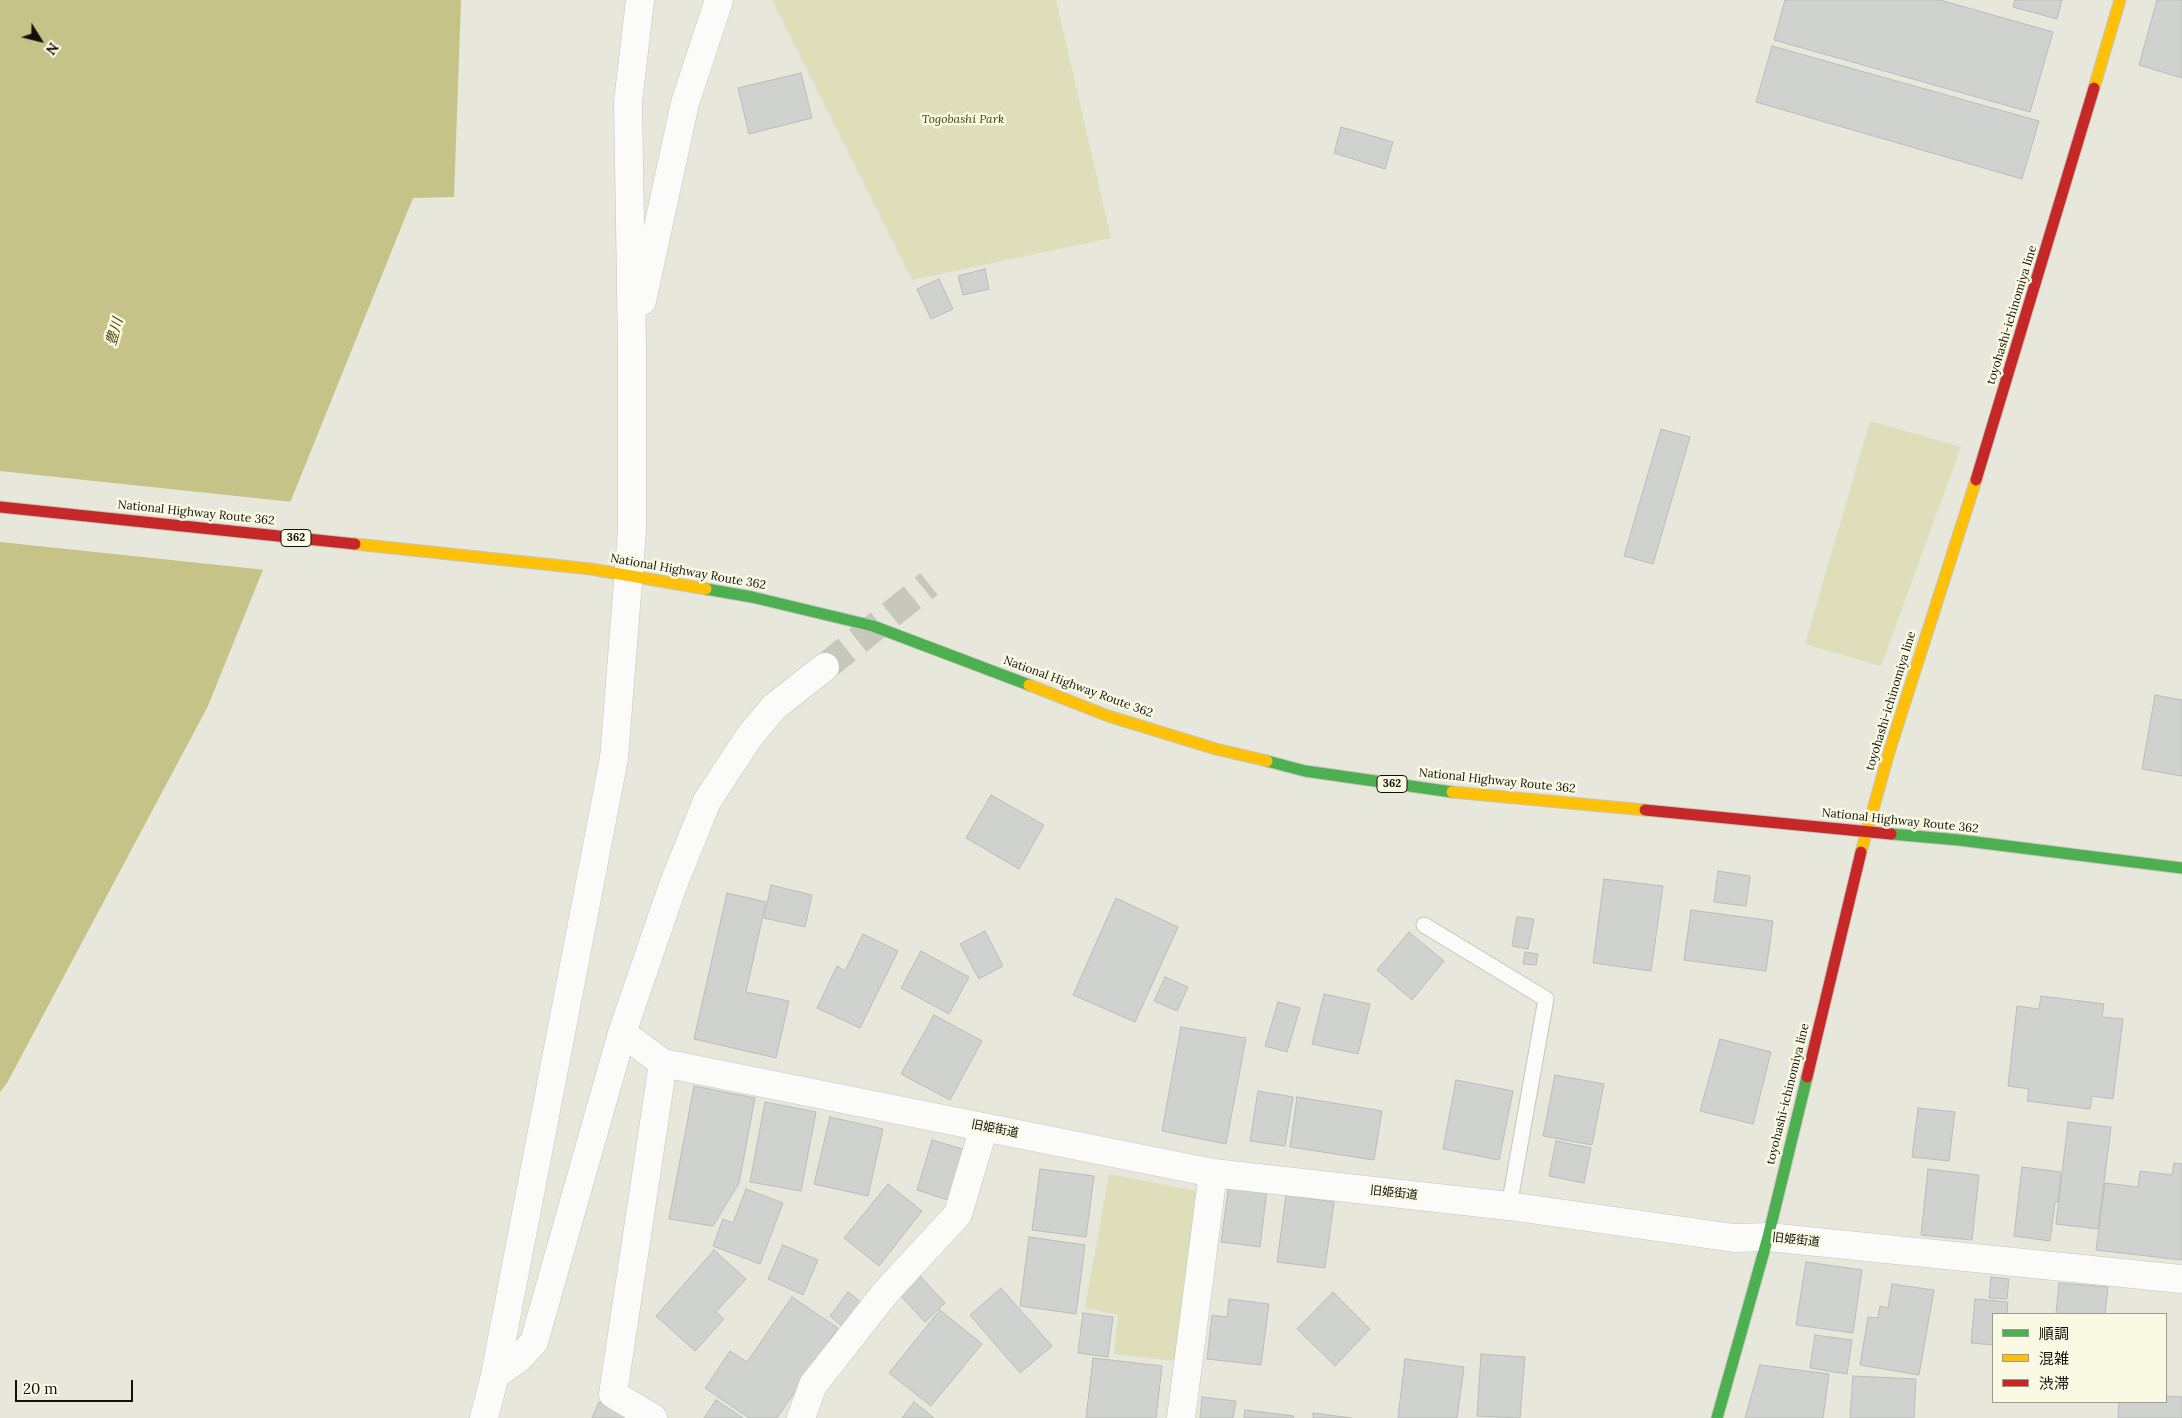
<!DOCTYPE html>
<meta charset="utf-8">
<style>
body{margin:0}
#map{position:relative;width:2182px;height:1418px;overflow:hidden;background:#e7e7dc;font-family:Lora,"Noto Sans JP",serif}
canvas{display:block}
.legend{position:absolute;left:1992px;top:1313px;width:175px;height:90px;box-sizing:border-box;background:#fafae4;border:1px solid #9c9c8c;margin:0;padding:6px 9px;list-style:none;font-size:15px;color:#101009}
.legend li{display:flex;align-items:center;gap:10px;height:25px}
.legend b{width:25px;border:1px solid #9c9c8c}
.north{position:absolute;left:15px;top:15px;width:50px;height:50px;-webkit-text-stroke:4px #fafae4;paint-order:stroke;rotate:126deg;font-size:14px;font-weight:700;line-height:20px;text-align:center;color:#101009}
.north::after{content:'';display:block;margin:auto;width:18px;height:22px;background:#101009;clip-path:polygon(50% 0,100% 100%,50% 72%,0 100%)}
.scale{position:absolute;left:15px;top:1380px;width:118px;height:22px;box-sizing:border-box;border:2px solid #101009;border-top:0;padding-left:6px;font-size:15px;line-height:18px;white-space:nowrap;color:#101009;-webkit-text-stroke:4px #fafae4;paint-order:stroke}
</style>
<div id="map">
<canvas width="2182" height="1418"></canvas>
<ul class="legend">
<li><b style="height:6px;background:#4caf50"></b>順調</li>
<li><b style="height:6px;background:#ffc107"></b>混雑</li>
<li><b style="height:6px;background:#c62828"></b>渋滞</li>
</ul>
<div class="north">N</div>
<div class="scale">20 m</div>
</div>
<script>
const ctx = document.querySelector('canvas').getContext('2d');
ctx.lineJoin = 'round';
function fill(path, color) { ctx.fillStyle = color; ctx.fill(path, 'evenodd'); }
const shape = rows => new Path2D(rows.map(r => 'M' + r).join(''));
function stroke(path, color, width, dash) { ctx.strokeStyle = color; ctx.lineWidth = width; ctx.lineCap = dash ? 'butt' : 'round'; ctx.setLineDash(dash || []); ctx.stroke(path); }
function drawText(font, color, halo, rows, align = 'center') {
  ctx.font = font + ' Lora,"Noto Sans JP",serif'; ctx.lineWidth = 5; ctx.setLineDash([]); ctx.textBaseline = 'middle'; ctx.strokeStyle = halo; ctx.fillStyle = color; for (const [text, x, y, turn = 0] of rows) {
    ctx.save(); ctx.translate(x, y); ctx.rotate((+turn || 0) * Math.PI / 180); ctx.textAlign = isNaN(turn) ? turn : align; if (halo) ctx.strokeText(text, 0, 0); ctx.fillText(text, 0, 0); ctx.restore();
  }
}
const green = shape([
 [772,0,1056,0,1111,238,912,280],
 [1870,421,1961,447,1881,666,1805,644],
 [1109,1174,1196,1191,1175,1361,1114,1354,1118,1315,1085,1308]
]);
const water = shape([
 [0,0,461,0,454,197,413,198,208,706,7,1083,0,1092]
]);
const pier = shape([
 [0,471,293,502,266,570,0,542]
]);
const building = shape([
 [1785,0,1940,0,2053,32,2030,112,1774,40,1785,0],
 [2015,0,2062,0,2057,19,2013,7,2015,0],
 [2157,0,2182,0,2182,78,2139,65,2157,0],
 [1772,46,2039,121,2022,179,1756,102,1772,46],
 [801,73,812,118,749,134,738,88,801,73],
 [1341,127,1393,142,1385,169,1334,153,1341,127],
 [985,269,989,289,963,295,958,276,985,269],
 [939,279,953,309,931,319,917,289,939,279],
 [1661,429,1690,437,1653,564,1624,556,1661,429],
 [2155,695,2182,700,2182,776,2142,769,2155,695],
 [991,795,1044,825,1019,869,966,838,991,795],
 [1718,871,1750,876,1746,906,1714,902,1718,871],
 [1604,879,1663,886,1651,971,1593,963,1604,879],
 [771,885,812,895,805,927,764,918,771,885],
 [727,893,766,902,746,992,789,1001,776,1058,694,1039,727,893],
 [1116,898,1178,927,1135,1022,1073,995,1116,898],
 [1691,910,1773,921,1766,971,1684,960,1691,910],
 [1517,917,1534,919,1528,949,1512,946,1517,917],
 [985,931,1003,966,979,979,960,944,985,931],
 [1409,932,1444,961,1412,1000,1377,970,1409,932],
 [863,934,898,951,860,1028,817,1008,837,966,845,971,863,934],
 [921,951,969,977,949,1014,901,988,921,951],
 [1525,952,1538,954,1536,965,1523,964,1525,952],
 [1165,977,1188,987,1177,1011,1154,1001,1165,977],
 [1324,994,1370,1004,1358,1054,1312,1044,1324,994],
 [2041,996,2104,1004,2102,1017,2123,1019,2113,1099,2092,1096,2090,1109,2027,1101,2029,1089,2008,1086,2017,1006,2039,1009,2041,996],
 [1278,1002,1300,1008,1287,1052,1265,1046,1278,1002],
 [934,1015,982,1041,950,1100,901,1074,934,1015],
 [1181,1027,1246,1038,1226,1144,1162,1131,1181,1027],
 [1720,1039,1771,1052,1753,1124,1700,1111,1720,1039],
 [1555,1075,1604,1084,1592,1145,1543,1136,1555,1075],
 [1456,1080,1513,1091,1499,1160,1443,1149,1456,1080],
 [694,1086,755,1098,739,1183,713,1226,669,1219,694,1086],
 [1258,1091,1293,1097,1285,1146,1250,1141,1258,1091],
 [1297,1097,1382,1111,1374,1160,1290,1147,1297,1097],
 [765,1102,816,1112,801,1191,750,1182,765,1102],
 [1918,1108,1955,1112,1949,1161,1912,1157,1918,1108],
 [830,1117,883,1129,868,1196,814,1184,830,1117],
 [2068,1122,2111,1127,2098,1229,2056,1224,2068,1122],
 [932,1140,966,1150,951,1201,917,1190,932,1140],
 [1556,1141,1591,1148,1584,1183,1549,1176,1556,1141],
 [2174,1163,2182,1164,2182,1260,2096,1250,2105,1183,2138,1187,2140,1171,2172,1175,2174,1163],
 [2022,1167,2061,1172,2058,1202,2055,1202,2050,1241,2014,1236,2022,1167],
 [1040,1169,1094,1176,1086,1237,1032,1230,1040,1169],
 [1928,1169,1979,1175,1972,1240,1921,1235,1928,1169],
 [888,1184,922,1211,879,1266,844,1238,888,1184],
 [1229,1184,1267,1189,1260,1247,1221,1242,1229,1184],
 [746,1189,783,1203,760,1264,713,1246,723,1219,733,1223,746,1189],
 [1286,1195,1334,1202,1325,1268,1277,1262,1286,1195],
 [1029,1237,1085,1245,1076,1314,1020,1306,1029,1237],
 [783,1245,818,1260,803,1295,768,1279,783,1245],
 [714,1250,746,1279,716,1312,724,1319,695,1351,656,1316,714,1250],
 [1806,1262,1862,1270,1853,1333,1796,1325,1806,1262],
 [920,1276,945,1303,925,1322,900,1295,920,1276],
 [1991,1277,2009,1279,2007,1299,1989,1298,1991,1277],
 [2059,1283,2108,1287,2105,1314,2056,1314,2059,1283],
 [1892,1284,1934,1290,1919,1375,1860,1365,1868,1317,1878,1318,1880,1306,1888,1308,1892,1284],
 [1001,1288,1052,1346,1020,1373,970,1315,1001,1288],
 [848,1292,862,1303,843,1327,830,1316,848,1292],
 [1333,1292,1370,1329,1335,1366,1297,1329,1333,1292],
 [792,1297,838,1328,777,1418,749,1418,705,1388,730,1351,747,1362,792,1297],
 [1229,1299,1269,1304,1261,1365,1207,1359,1212,1315,1227,1317,1229,1299],
 [1975,1299,2008,1302,2007,1314,1993,1314,1993,1345,1971,1343,1975,1299],
 [940,1310,982,1344,931,1406,889,1373,940,1310],
 [1083,1313,1113,1317,1108,1357,1078,1353,1083,1313],
 [1815,1335,1852,1340,1847,1374,1810,1368,1815,1335],
 [1481,1354,1525,1357,1520,1418,1477,1416,1481,1354],
 [1093,1358,1162,1366,1156,1418,1086,1418,1093,1358],
 [1405,1359,1464,1367,1457,1418,1398,1418,1405,1359],
 [1760,1365,1829,1374,1823,1418,1745,1418,1760,1365],
 [1853,1376,1916,1379,1914,1418,1850,1418,1853,1376],
 [2166,1396,2182,1397,2182,1418,2118,1418,2119,1402,2166,1402,2166,1396],
 [1202,1397,1236,1401,1233,1418,1200,1418,1202,1397],
 [716,1400,743,1418,704,1418,716,1400],
 [599,1402,626,1415,624,1418,592,1418,599,1402],
 [914,1402,934,1418,902,1418,914,1402],
 [1245,1410,1294,1416,1293,1418,1244,1418,1245,1410],
 [1313,1413,1352,1418,1313,1418,1313,1413]
]);
const streetTunnel = shape([
 [825,667,929,584]
]);
const lane = shape([
 [1424,925,1546,999,1509,1206]
]);
const street = shape([
 [642,301,685,103,719,0],
 [622,1033,663,1063,1213,1173,1509,1206,1734,1238,1768,1237,2182,1279],
 [495,1375,518,1359,534,1342,622,1033,673,885,707,801,749,737,774,707,825,667],
 [484,1418,495,1375,614,758,632,531,632,348,628,102,640,0],
 [653,1418,613,1394,663,1063],
 [801,1418,813,1385,886,1292,958,1214,984,1127],
 [1181,1418,1213,1173]
]);
const fast = shape([
 [706,589,752,597,873,626,1029,685],
 [1267,761,1305,771,1452,792],
 [1891,834,1959,840,2182,868],
 [1717,1418,1768,1237,1807,1077]
]);
const slow = shape([
 [2094,88,2120,0],
 [355,544,591,569,706,589],
 [1029,685,1108,716,1216,749,1267,761],
 [1452,792,1645,810],
 [1861,852,1890,749,1976,480]
]);
const jam = shape([
 [1976,480,2094,88],
 [0,507,355,544],
 [1645,810,1891,834],
 [1807,1077,1861,852]
]);
const shields = [
 [296,538,30],
 [1392,784,30]
];
const shieldNames = [
 ["362",296,538],
 ["362",1392,784]
];
const parkNames = [
 ["Togobashi Park",963,120]
];
const streetNames = [
 ["toyohashi-ichinomiya line",2012,315,-73],
 ["National Highway Route 362",196,513,6],
 ["National Highway Route 362",688,572,10],
 ["National Highway Route 362",1078,687,20],
 ["toyohashi-ichinomiya line",1891,701,-73],
 ["National Highway Route 362",1497,781,6],
 ["National Highway Route 362",1900,821,6],
 ["toyohashi-ichinomiya line",1788,1094,-76],
 ["旧姫街道",995,1129,11],
 ["旧姫街道",1394,1193,6],
 ["旧姫街道",1796,1240,6]
];
const waterNames = [
 ["豊川",115,332,-74]
];
fill(green, '#dedeba');
fill(water, '#c5c387');
fill(pier, '#e7e7dc');
fill(building, '#d0d2d0');
stroke(building, '#babcba', 1);
stroke(streetTunnel, '#c7c7bc', 28, [28, 14]);
stroke(lane, '#c5c5bd', 17);
stroke(street, '#c5c5bd', 29);
stroke(fast, '#c5c5bd', 13);
stroke(slow, '#c5c5bd', 13);
stroke(jam, '#c5c5bd', 13);
stroke(lane, '#fbfbfa', 15);
stroke(street, '#fbfbfa', 28);
stroke(fast, '#4caf50', 11);
stroke(slow, '#ffc107', 11);
stroke(jam, '#c62828', 11);
for (const [x, y, w] of shields) { const box = new Path2D(); box.roundRect(x - w / 2, y - 8.5, w, 17, 4); ctx.fillStyle = '#fafae4'; ctx.fill(box); stroke(box, '#101009', 1); }
drawText('bold 11px', '#101009', null, shieldNames);
drawText('italic 12px', '#454200', '#fafae4', parkNames);
drawText('12px', '#101009', '#fafae4', streetNames);
drawText('italic 14px', '#4f4c0e', '#fafae4', waterNames);
</script>
